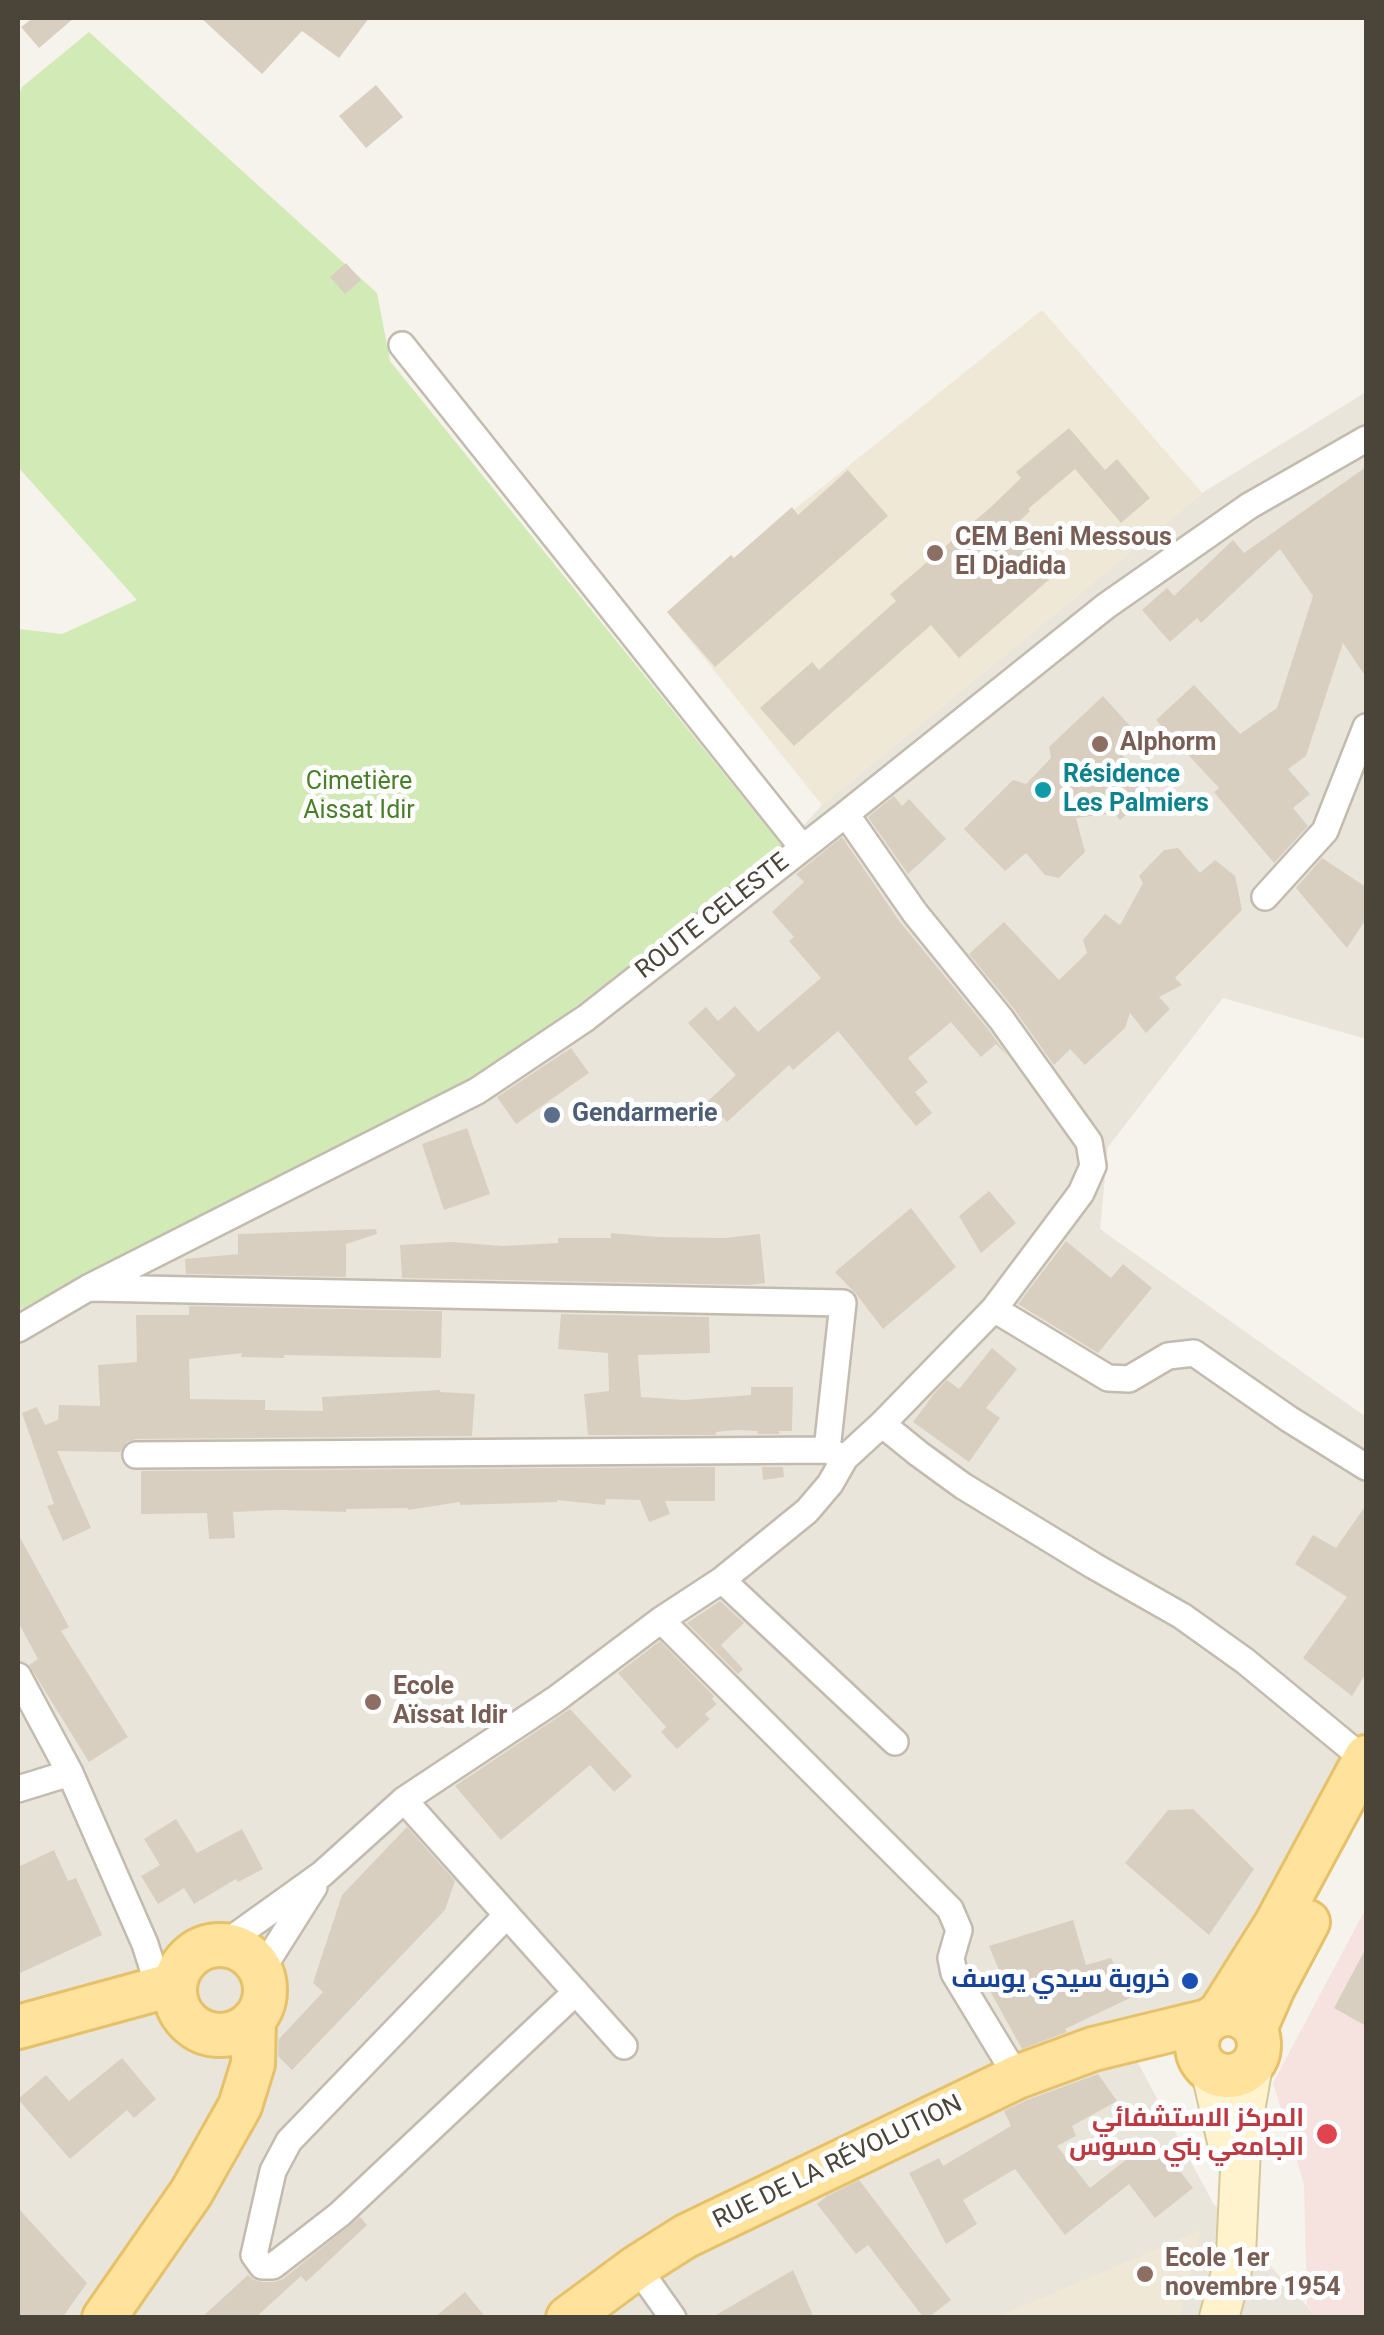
<!DOCTYPE html>
<meta charset="utf-8">
<style>
body{margin:0}
#map{position:relative;width:1384px;height:2335px;overflow:hidden;background:#f6f3ec;font-family:Roboto,sans-serif}
canvas{display:block}
.frame{position:absolute;inset:0;border:20px solid #4b4439;pointer-events:none}
</style>
<div id="map">
<canvas width="1384" height="2335"></canvas>
<div class="frame"></div>
</div>
<script>
const ctx = document.querySelector('canvas').getContext('2d');
ctx.lineJoin = 'round';
function fill(path, color) { ctx.fillStyle = color; ctx.fill(path, 'evenodd'); }
const shape = rows => new Path2D(rows.map(r => 'M' + r).join(''));
function stroke(path, color, width, dash) { ctx.strokeStyle = color; ctx.lineWidth = width; ctx.lineCap = dash ? 'butt' : 'round'; ctx.setLineDash(dash || []); ctx.stroke(path); }
function drawText(font, color, halo, rows, align = 'center') {
  ctx.font = font + ' Roboto,Cairo,sans-serif'; ctx.lineWidth = 10; ctx.setLineDash([]); ctx.textBaseline = 'middle'; ctx.strokeStyle = halo; ctx.fillStyle = color; for (const [text, x, y, turn = 0] of rows) {
    ctx.save(); ctx.translate(x, y); ctx.rotate((+turn || 0) * Math.PI / 180); ctx.textAlign = isNaN(turn) ? turn : align; if (halo) ctx.strokeText(text, 0, 0); ctx.fillText(text, 0, 0); ctx.restore();
  }
}
const residential = shape([
 [1366,392,1366,1039,1223,998,1108,1147,1100,1229,1366,1417,1366,1741,1205,2004,1137,2061,1213,2203,1317,2317,18,2318,18,1310,784,848,822,805,1202,493]
]);
const education = shape([
 [1042,310,1202,493,822,805,667,612],
 [1201,2230,1179,2317,997,2317]
]);
const medical = shape([
 [1366,1908,1366,2317,1317,2317,1307,2305,1304,2184,1273,2083]
]);
const green = shape([
 [89,32,377,293,390,361,784,848,480,1079,18,1310,18,629,62,634,137,600,18,467,18,96,22,87]
]);
const building = shape([
 [33,18,74,18,39,48,21,27],
 [201,18,369,18,339,58,302,31,262,74],
 [376,85,403,117,366,148,339,116],
 [346,263,361,280,345,294,330,277],
 [1069,428,1105,470,1117,459,1150,498,1121,523,1075,469,1028,509,1030,511,1011,529,1052,577,959,658,931,625,794,746,760,708,812,662,819,670,896,601,890,594,991,507,1021,478,1016,472],
 [1366,467,1366,677,1343,643,1306,756,1288,769,1310,794,1293,808,1308,826,1274,863,1214,792,1219,788,1156,720,1194,685,1240,734,1277,708,1313,596,1280,549,1201,623,1197,618,1170,642,1142,610,1167,588,1174,596,1233,540,1244,553],
 [848,470,888,516,715,667,667,612,731,555,734,558,792,507,798,515],
 [1103,696,1140,737,1122,755,1150,780,1150,794,1120,820,1114,813,1076,818,1085,852,1059,878,1045,875,1026,853,1005,871,964,829,1013,780,1026,784,1051,758,1049,747],
 [894,796,902,806,909,799,946,839,908,874,868,817],
 [842,837,900,922,988,1029,1007,1055,996,1044,981,1057,951,1022,908,1058,928,1082,915,1092,932,1113,916,1126,838,1031,793,1070,789,1065,727,1122,708,1101,736,1075,688,1023,706,1007,718,1021,735,1006,758,1032,821,978,789,941,794,937,772,912,804,882,796,874],
 [1178,848,1200,873,1215,860,1235,876,1242,910,1175,978,1182,985,1159,997,1170,1009,1146,1033,1130,1013,1125,1028,1085,1065,1070,1049,1054,1065,1014,1009,969,954,1004,922,1059,980,1087,953,1083,940,1105,914,1120,925,1143,883,1139,876,1164,850],
 [1322,858,1366,887,1366,919,1347,948,1296,888],
 [571,1048,589,1073,516,1124,497,1097],
 [467,1128,490,1194,444,1210,422,1144],
 [989,1191,1016,1223,981,1253,959,1216],
 [911,1208,956,1267,883,1329,857,1295,835,1272],
 [376,1229,377,1234,346,1244,346,1277,186,1274,185,1259,238,1254,238,1234],
 [611,1233,658,1237,724,1238,760,1234,765,1283,749,1285,402,1278,400,1245,452,1242,502,1246,558,1243,558,1238,611,1238],
 [1066,1241,1111,1278,1123,1264,1152,1288,1098,1353,1018,1304],
 [189,1306,442,1311,441,1358,284,1355,284,1358,241,1357,242,1353,189,1359,190,1399,265,1400,265,1410,323,1411,322,1397,440,1390,440,1392,475,1394,472,1436,136,1439,127,1442,120,1452,57,1451,91,1528,63,1541,47,1506,54,1504,22,1413,37,1407,45,1425,58,1420,59,1405,100,1406,98,1365,137,1362,136,1315,189,1315],
 [561,1314,709,1317,710,1353,638,1355,641,1397,684,1400,751,1395,751,1387,793,1387,792,1431,779,1431,779,1434,758,1434,757,1431,737,1430,716,1432,716,1435,588,1435,584,1394,609,1391,608,1353,558,1349],
 [992,1348,1017,1369,986,1408,1000,1418,969,1462,913,1422,933,1395,947,1380,959,1389],
 [715,1467,715,1501,665,1501,670,1514,649,1522,640,1500,606,1499,605,1505,557,1500,557,1502,460,1505,460,1502,408,1510,408,1508,346,1509,346,1512,280,1510,233,1512,235,1538,209,1539,207,1513,141,1514,141,1471],
 [762,1467,783,1467,784,1477,763,1480],
 [1366,1505,1366,1673,1352,1696,1303,1658,1347,1597,1295,1564,1313,1535,1336,1548],
 [18,1534,69,1627,61,1631,128,1737,89,1762,29,1665,38,1659,18,1622],
 [720,1601,744,1623,721,1645,743,1669,738,1674,687,1623],
 [660,1641,714,1696,712,1699,717,1704,705,1714,710,1719,677,1749,661,1732,666,1727,618,1673],
 [570,1709,632,1776,614,1792,590,1765,501,1840,455,1786],
 [1193,1809,1254,1869,1209,1935,1125,1863,1168,1810],
 [176,1819,197,1853,242,1829,263,1869,238,1882,236,1879,194,1904,184,1888,158,1904,141,1876,160,1865,144,1839],
 [407,1827,455,1881,445,1910,292,2070,278,2056,279,2039,323,1992,313,1983,342,1895],
 [54,1850,68,1881,76,1878,102,1935,18,1974,18,1867],
 [1073,1920,1086,1965,1111,1958,1130,1998,1065,2029,1067,2032,1022,2049,989,1989,1003,1980,989,1946],
 [1366,1948,1366,2026,1334,2008],
 [122,2058,156,2099,134,2118,127,2110,70,2159,18,2099,46,2075,69,2101],
 [1098,2074,1117,2101,1072,2126,1076,2136,1057,2146,1090,2188,1154,2138,1193,2188,1155,2218,1129,2184,1065,2235,1015,2169,963,2200,977,2224,946,2244,909,2173,939,2158,943,2166,1011,2126,1004,2111,1027,2100],
 [859,2180,951,2300,928,2318,924,2318,868,2245,856,2254,817,2204,827,2196],
 [18,2208,87,2283,62,2318,18,2318],
 [360,2217,367,2225,306,2282,301,2276,255,2318,201,2318,248,2275,254,2280,262,2282,274,2282,283,2279],
 [793,2270,814,2318,711,2318],
 [465,2292,486,2318,434,2318]
]);
const street = shape([
 [402,345,802,847],
 [1265,897,1325,831,1366,727],
 [91,1288,843,1303,827,1450],
 [994,1309,1108,1378,1129,1379,1168,1356,1194,1353,1289,1419,1366,1467],
 [18,1329,88,1288,477,1091,586,1018,846,814,1106,606,1249,506,1366,439],
 [882,1424,919,1454,963,1486,1094,1566,1182,1616,1245,1661,1365,1760],
 [136,1455,827,1450,840,1456],
 [722,1580,895,1742],
 [661,1620,950,1909,959,1930,951,1958,954,1973,1017,2077],
 [18,1676,70,1773,145,1944,159,1988],
 [18,1789,70,1773],
 [404,1800,624,2046],
 [507,1915,289,2141,273,2171,254,2255,262,2266,273,2266,340,2214,576,1992],
 [223,1945,322,1874,404,1800,556,1699,661,1620,722,1580,807,1511,830,1484,845,1458,882,1424,994,1309,1081,1193,1093,1166,1089,1142,1001,1019,915,913,846,814],
 [261,1971,314,1887],
 [637,2267,673,2318]
]);
const secondary = shape([
 [1211,2072,1229,2150],
 [1219,2318,1236,2254,1242,2128,1253,2065]
]);
const primary = shape([
 '175 1990a45 45 0 1 1 90 0a45 45 0 1 1-90 0Z',
 '1197 2045a31 31 0 1 1 62 0a31 31 0 1 1-62 0Z',
 [1218,2016,1276,1924,1366,1757],
 [18,2027,175,1984],
 [1255,2029,1273,1988,1308,1922],
 [104,2318,191,2193,240,2106,253,2064,254,2019],
 [568,2318,637,2267,686,2236,1017,2077,1093,2049,1208,2021]
]);
const markers = [
 [935,553,10,"#8d6e63"],
 [1100,744,10,"#8d6e63"],
 [1043,790,10,"#0f9aa8"],
 [552,1115,10,"#5c6f8a"],
 [373,1702,10,"#8d6e63"],
 [1190,1981,10,"#1a4fb4"],
 [1327,2134,12,"#e0444e"],
 [1145,2274,10,"#8d6e63"]
];
const educationNames = [
 ["CEM Beni Messous",955,539],
 ["El Djadida",955,568],
 ["Alphorm",1120,744],
 ["Ecole",393,1688],
 ["Aïssat Idir",393,1717],
 ["Ecole 1er",1165,2260],
 ["novembre 1954",1165,2289]
];
const cultureNames = [
 ["Résidence",1063,776],
 ["Les Palmiers",1063,805]
];
const parkNames = [
 ["Cimetière",359,783],
 ["Aissat Idir",359,812]
];
const streetNames = [
 ["ROUTE CELESTE",713,917,-38],
 ["RUE DE LA RÉVOLUTION",838,2163,-26]
];
const serviceNames = [
 ["Gendarmerie",572,1115]
];
const transitNames = [
 ["خروبة سيدي يوسف",1170,1981]
];
const healthNames = [
 ["المركز الاستشفائي",1304,2120],
 ["الجامعي بني مسوس",1304,2149]
];
fill(residential, '#eae5da');
fill(education, '#efe8d6');
fill(medical, '#f6e3e0');
fill(green, '#d2eab5');
fill(building, '#d8cfc1');
stroke(street, '#c2bbae', 30);
stroke(secondary, '#d6c79b', 42);
stroke(primary, '#e6c16a', 48);
stroke(street, '#fff', 25);
stroke(secondary, '#fff3cd', 38);
stroke(primary, '#ffe39c', 42);
for (const [x, y, r, color] of markers) { const dot = new Path2D(); dot.arc(x, y, r, 0, 2 * Math.PI); ctx.fillStyle = color; ctx.fill(dot); stroke(dot, '#fff', 4); }
drawText('bold 25px', '#785e54', '#fff', educationNames, 'left');
drawText('bold 25px', '#0d838f', '#fff', cultureNames, 'left');
drawText('25px', '#4a7f2a', '#fff', parkNames);
drawText('25px', '#4b4439', '#fff', streetNames);
drawText('bold 25px', '#4e5e75', '#fff', serviceNames, 'left');
drawText('bold 25px', '#164399', '#fff', transitNames, 'right');
drawText('bold 25px', '#be3a42', '#fff', healthNames, 'right');
</script>
